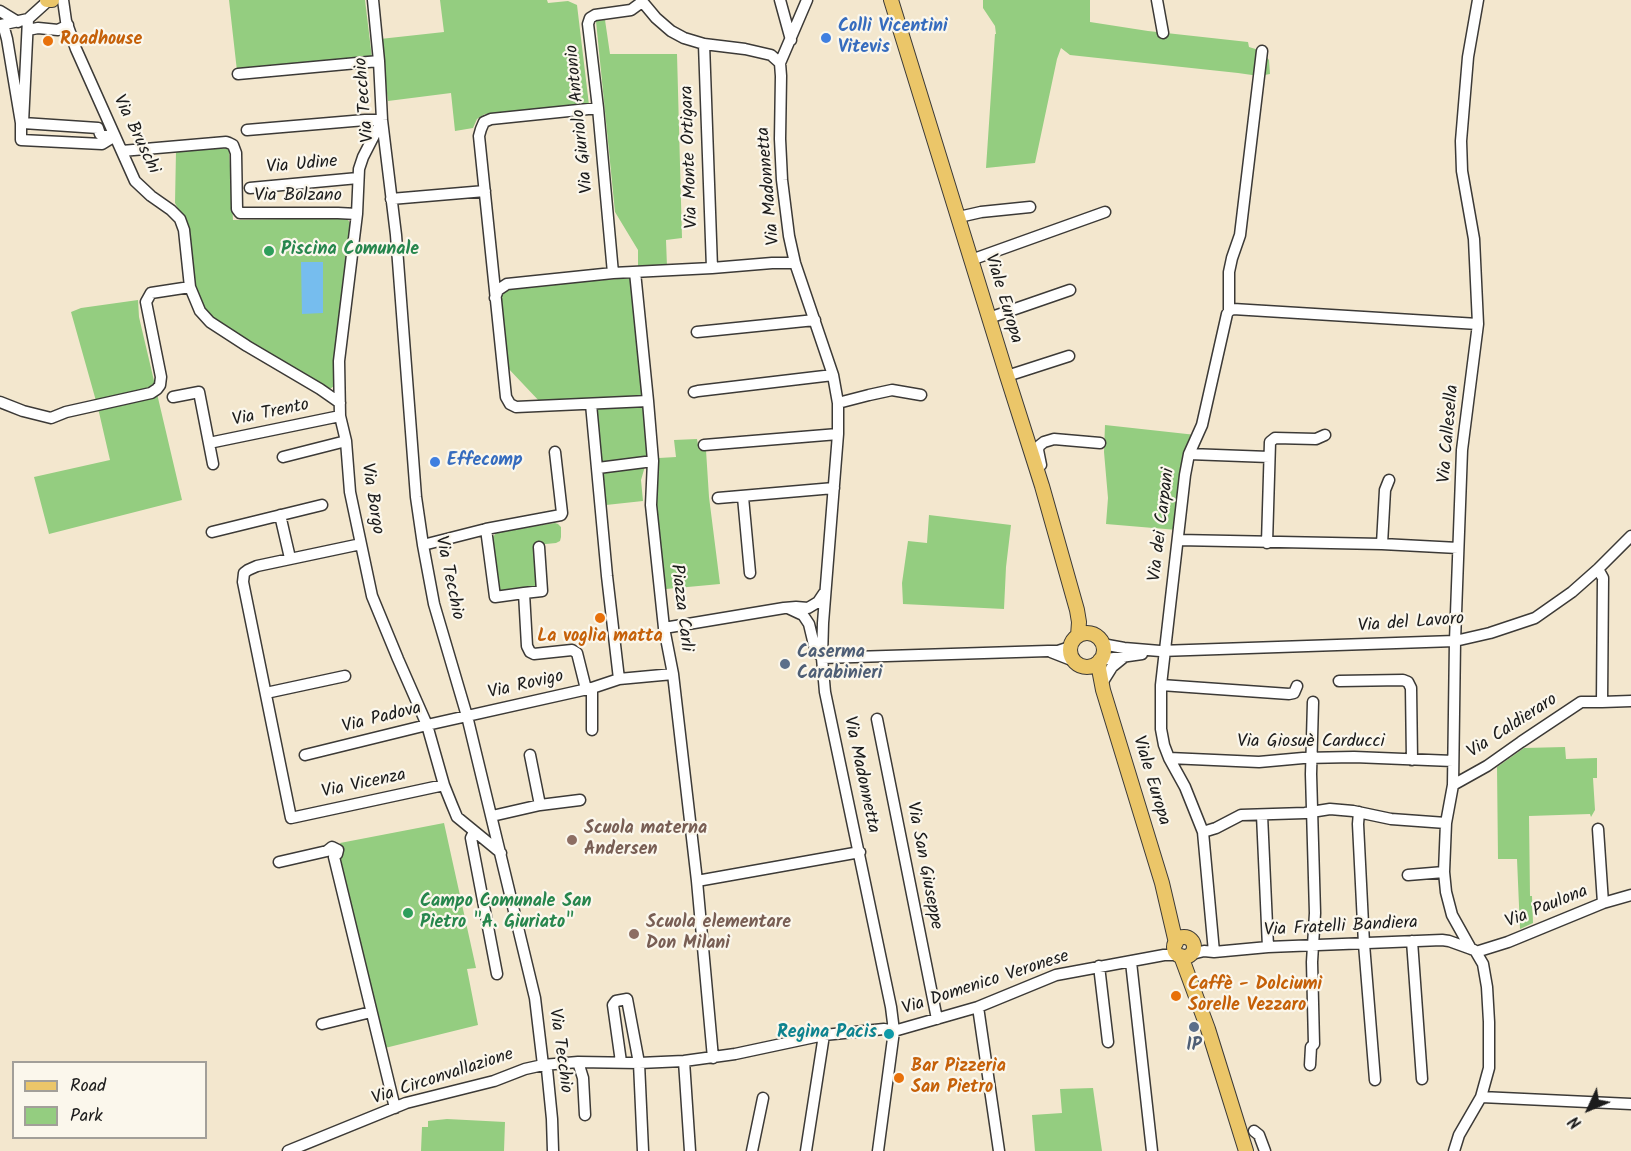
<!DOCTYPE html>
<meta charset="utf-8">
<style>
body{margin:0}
#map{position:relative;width:1631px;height:1151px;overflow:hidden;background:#f3e7ce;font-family:Kalam,sans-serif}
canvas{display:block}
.legend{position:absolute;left:12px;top:1061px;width:195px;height:78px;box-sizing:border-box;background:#fbf7ec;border:2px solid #a29f99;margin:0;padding:8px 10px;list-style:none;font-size:18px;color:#1c1c1c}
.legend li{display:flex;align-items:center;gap:12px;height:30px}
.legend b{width:30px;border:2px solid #a29f99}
.north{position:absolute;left:1559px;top:1079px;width:60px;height:60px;-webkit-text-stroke:4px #fbf7ec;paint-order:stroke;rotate:226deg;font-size:16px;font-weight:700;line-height:24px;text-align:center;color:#1c1c1c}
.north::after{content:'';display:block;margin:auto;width:21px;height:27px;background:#1c1c1c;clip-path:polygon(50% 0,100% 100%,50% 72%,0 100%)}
</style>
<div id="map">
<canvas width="1631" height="1151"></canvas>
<ul class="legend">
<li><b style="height:8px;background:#ebc669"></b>Road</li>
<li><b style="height:16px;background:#94cd80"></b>Park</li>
</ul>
<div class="north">N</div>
</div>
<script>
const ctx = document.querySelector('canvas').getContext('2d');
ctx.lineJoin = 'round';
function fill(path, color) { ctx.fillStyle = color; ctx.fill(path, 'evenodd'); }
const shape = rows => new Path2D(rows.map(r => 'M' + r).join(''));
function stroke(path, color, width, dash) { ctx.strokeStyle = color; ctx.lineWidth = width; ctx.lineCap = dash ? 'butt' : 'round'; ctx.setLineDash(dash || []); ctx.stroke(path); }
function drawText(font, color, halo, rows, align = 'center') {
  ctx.font = font + ' Kalam,sans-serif'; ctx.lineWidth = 4.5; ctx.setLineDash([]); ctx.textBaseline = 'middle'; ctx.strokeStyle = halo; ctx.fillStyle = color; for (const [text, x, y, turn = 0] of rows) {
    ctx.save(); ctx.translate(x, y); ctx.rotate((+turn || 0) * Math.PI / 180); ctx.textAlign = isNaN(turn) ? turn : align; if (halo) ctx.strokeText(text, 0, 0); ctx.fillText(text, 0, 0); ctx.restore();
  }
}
const green = shape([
 [229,0,365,0,372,58,237,71],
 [440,0,547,0,548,3,568,1,577,5,589,105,485,114,477,119,473,128,455,131,451,93,388,101,380,39,444,32],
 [983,0,1090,0,1090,22,1148,31,1248,42,1249,47,1262,51,1269,60,1270,74,1259,76,1238,73,1070,55,1061,48,1057,59,1035,163,986,168,995,34,996,34,995,26,983,8],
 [605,20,610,54,677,54,682,238,666,240,667,267,638,269,638,250,615,212,596,21],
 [229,148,233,220,341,218,348,220,353,227,336,385,328,390,212,319,201,306,192,275,186,225,175,203,176,151],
 [630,278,648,456,641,480,643,501,606,505,595,400,541,403,506,366,500,295,506,288],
 [138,300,139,317,182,500,49,534,34,477,110,460,98,408,71,312,81,308],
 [1105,425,1196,435,1177,530,1106,524,1108,498,1104,452],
 [697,439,699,450,706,450,709,497,720,584,666,589,655,503,655,485,659,458,676,457,674,440],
 [929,515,1011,525,1006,567,1004,609,903,604,902,583,908,541,927,543],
 [555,523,558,524,561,527,561,537,560,541,556,543,536,545,540,587,498,594,493,537,496,533,505,531],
 [1565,747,1566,759,1597,758,1597,778,1593,778,1595,810,1591,817,1590,814,1529,816,1530,896,1532,896,1533,923,1520,929,1517,859,1498,859,1497,767,1524,748],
 [444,823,476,968,467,969,478,1025,385,1048,338,859,342,850,340,843],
 [1093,1088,1102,1151,1035,1151,1032,1115,1062,1113,1060,1089],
 [447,1119,505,1122,504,1151,421,1151,422,1127,428,1127,428,1121]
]);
const water = shape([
 [301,262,323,262,323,313,302,314]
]);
const minor = shape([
 [63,0,66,21,76,49,135,181,151,196,171,210,180,219,184,230,190,287,200,311,210,322,247,346,320,389,340,403],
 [373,0,379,61,382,120,396,235,416,497,423,545,434,604,467,716,535,998,543,1065,547,1069,552,1119,553,1151],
 [641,0,656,18,671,31,684,38,704,44,745,49,771,55,780,63],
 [780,0,791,40],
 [807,0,780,63,781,76,780,139,782,180,789,236,795,263,833,375,838,403,838,434,823,623,822,658,825,692,891,1007,894,1031,878,1151],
 [1157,0,1163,33],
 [0,11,18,22],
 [0,25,4,28,7,39,21,123,21,140,102,144,115,136,103,136,100,134,98,128,23,123,28,19],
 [0,25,28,19,49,0],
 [28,30,38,28,58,30,68,25],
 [704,44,712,268],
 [238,74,379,61],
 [598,108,491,119,484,122,481,129,479,136,506,397,510,404,516,407,648,401],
 [247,130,365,120,382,120,363,157,359,169,357,214,339,361,340,416,346,441,350,492,372,596,398,659,427,725,444,785,452,805,457,817,501,853],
 [122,151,226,142,229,143,233,145,236,153,237,209,240,213,338,213,357,214],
 [250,188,358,178],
 [391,199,485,191],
 [959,217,981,212,1030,207],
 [971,260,1105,212],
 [635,272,648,401,653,461,651,505,664,628,673,674,697,881,713,1058],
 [613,273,598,108,588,24,590,18,595,15,631,10,642,2],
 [495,298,498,290,507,284,613,273,712,268,772,263,795,263],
 [1229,311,1229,272,1232,258,1240,235,1262,51],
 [989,318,1070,290],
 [697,332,815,320],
 [1007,376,1069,356],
 [694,392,698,391,833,375],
 [173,397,199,392,213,464],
 [0,402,23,411,51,418,66,412,151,393,157,389,160,385,161,377,146,302,151,293,190,287],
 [838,403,869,395,892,390,921,395],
 [591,404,607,576,619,679],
 [209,443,340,416],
 [704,445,838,434],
 [1189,454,1269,457],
 [283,457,346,441],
 [1041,465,1038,450,1039,446,1044,442,1054,439,1100,443],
 [598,468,653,461],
 [743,497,750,573],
 [718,498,834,488],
 [280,515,290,558],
 [486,529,495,597,524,593,527,646,530,652,534,654,572,650,577,653,586,689],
 [212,532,322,505],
 [1178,540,1382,544,1458,548],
 [1267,543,1270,442,1275,438,1316,439,1325,435],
 [361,544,257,566,248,570,244,573,243,582,291,818,444,785],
 [1382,544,1385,490,1389,480],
 [423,545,486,529,561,515,562,513,555,452],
 [524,593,542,591,539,547],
 [788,608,803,615,809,624,815,649,822,658,1048,651,1058,651,1070,647],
 [664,628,784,608,796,607,808,608,818,602,824,593],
 [1102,644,1124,648,1160,651,1455,641,1490,633,1535,618,1572,592,1598,569,1631,536],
 [1051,652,1074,661],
 [1100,660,1142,654],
 [1339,681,1403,680,1408,682,1411,688,1412,760],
 [1102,683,1112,667,1123,658],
 [1161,685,1289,694,1294,693,1297,686],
 [592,688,592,730],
 [266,693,345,676],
 [1602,702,1631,701],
 [877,719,937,1019],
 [305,755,427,725,592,688,619,679,673,674],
 [530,755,540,805],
 [1169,758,1259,762,1303,758,1354,757,1453,761],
 [1453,785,1487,766,1521,742,1581,702,1602,702,1603,578,1598,569],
 [1359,812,1358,824,1364,944,1375,1080],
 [1262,815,1268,947],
 [492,816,540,805,580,800],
 [1598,829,1603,903],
 [474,832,471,838,497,974],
 [1203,832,1216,828,1241,815,1305,813,1330,809,1353,811,1391,819,1446,823],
 [279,862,327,851,332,847,338,850,337,854,334,857,395,1108],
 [1408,875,1444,872],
 [697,881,860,852],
 [1412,941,1422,1079],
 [1471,949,1452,915,1446,892,1444,872,1446,823,1453,785,1455,641,1462,450,1478,324,1474,239,1462,171,1461,141,1468,57,1478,0],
 [1214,952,1203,832,1185,787,1169,758,1164,745,1161,729,1161,685,1185,475,1189,454,1202,425,1227,314,1229,311,1233,309,1478,324],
 [1476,952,1508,942,1603,903,1631,895],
 [1192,954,1204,951,1214,952,1268,947,1442,940,1449,941,1474,950],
 [1131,962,1152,1151],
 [1099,966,1108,1042],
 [978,1007,999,1151],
 [322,1024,371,1012],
 [684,1061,690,1151],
 [578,1062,583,1078,585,1115],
 [621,1062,613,1005,616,1001,627,999,639,1063,643,1151],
 [1310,1065,1311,1047,1314,1044,1312,962,1315,913,1311,774,1313,702],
 [1481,1097,1631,1104],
 [1254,1131,1259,1135,1265,1151],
 [288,1151,406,1103,494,1081,525,1069,543,1065,578,1062,639,1063,684,1061,735,1054,824,1035,884,1029,894,1031,978,1007,1056,975,1164,955,1179,955],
 [752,1151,763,1098],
 [806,1151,824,1035],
 [1454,1151,1459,1135,1481,1097,1489,1068,1489,1022,1487,987,1483,964,1476,952]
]);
const major = shape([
 [47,0,52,0],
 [891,0,1007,376,1042,486,1077,610,1079,622,1078,636],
 '1070 650a17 17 0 1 1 34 0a17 17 0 1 1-34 0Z',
 [1100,660,1099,669,1103,690,1162,883,1176,943],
 '1174 947a10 10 0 1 1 20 0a10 10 0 1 1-20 0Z',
 [1181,956,1208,1029,1246,1151]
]);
const markers = [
 [826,38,6,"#3f7fe0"],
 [48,41,6,"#e8710a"],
 [269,251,6,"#2e9e5b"],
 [435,462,6,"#3f7fe0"],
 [600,618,6,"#e8710a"],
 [785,664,6,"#5c6f8a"],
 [572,840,6,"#8d6e63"],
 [408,913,6,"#2e9e5b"],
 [634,934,6,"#8d6e63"],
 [1176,996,6,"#e8710a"],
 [1194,1027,6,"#5c6f8a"],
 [889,1034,6,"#0f9aa8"],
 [899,1078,6,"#e8710a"]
];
const shopNames = [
 ["Colli Vicentini",838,28],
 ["Vitevis",838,49],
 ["Effecomp",447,462]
];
const foodNames = [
 ["Roadhouse",60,41],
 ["La voglia matta",600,638,"center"],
 ["Caffè - Dolciumi",1188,986],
 ["Sorelle Vezzaro",1188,1007],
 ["Bar Pizzeria",911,1068],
 ["San Pietro",911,1089]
];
const streetNames = [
 ["Via Tecchio",366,100,-95],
 ["Via Giuriolo Antonio",581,119,-96],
 ["Via Bruschi",135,135,64],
 ["Via Monte Ortigara",691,157,-92],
 ["Via Udine",302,166,-5],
 ["Via Madonnetta",770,186,-95],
 ["Via Bolzano",298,197],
 ["Viale Europa",1002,299,73],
 ["Via Trento",271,414,-12],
 ["Via Callesella",1450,434,-85],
 ["Via Borgo",371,499,81],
 ["Via dei Carpani",1163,525,-83],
 ["Via Tecchio",448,578,78],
 ["Piazza Carli",680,608,83],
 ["Via del Lavoro",1411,624,-4],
 ["Via Rovigo",526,686,-13],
 ["Via Padova",382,719,-14],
 ["Via Caldieraro",1513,727,-33],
 ["Via Giosuè Carducci",1311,743],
 ["Via Madonnetta",860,775,78],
 ["Viale Europa",1150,781,73],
 ["Via Vicenza",364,785,-12],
 ["Via San Giuseppe",923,866,79],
 ["Via Paulona",1547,908,-22],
 ["Via Fratelli Bandiera",1341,928,-3],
 ["Via Domenico Veronese",986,984,-18],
 ["Via Tecchio",559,1051,82],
 ["Via Circonvallazione",443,1078,-18]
];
const leisureNames = [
 ["Piscina Comunale",281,251],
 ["Campo Comunale San",420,903],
 ["Pietro \"A. Giuriato\"",420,924]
];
const serviceNames = [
 ["Caserma",797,654],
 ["Carabinieri",797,675],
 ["IP",1194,1047,"center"]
];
const educationNames = [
 ["Scuola materna",584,830],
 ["Andersen",584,851],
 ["Scuola elementare",646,924],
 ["Don Milani",646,945]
];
const cultureNames = [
 ["Regina Pacis",877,1034]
];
fill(green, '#94cd80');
fill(water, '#76bdee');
stroke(minor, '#3c3a37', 13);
stroke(major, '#3c3a37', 16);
stroke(minor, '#fff', 10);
stroke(major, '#ebc669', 14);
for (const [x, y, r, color] of markers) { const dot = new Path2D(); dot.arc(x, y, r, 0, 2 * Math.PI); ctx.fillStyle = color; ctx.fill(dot); stroke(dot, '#fbf7ec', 2); }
drawText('bold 18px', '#366cbe', '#fbf7ec', shopNames, 'left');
drawText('bold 18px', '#c56008', '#fbf7ec', foodNames, 'left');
drawText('18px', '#1c1c1c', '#fbf7ec', streetNames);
drawText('bold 18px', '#27864d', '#fbf7ec', leisureNames, 'left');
drawText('bold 18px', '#4e5e75', '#fbf7ec', serviceNames, 'left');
drawText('bold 18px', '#785e54', '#fbf7ec', educationNames, 'left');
drawText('bold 18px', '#0d838f', '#fbf7ec', cultureNames, 'right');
</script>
